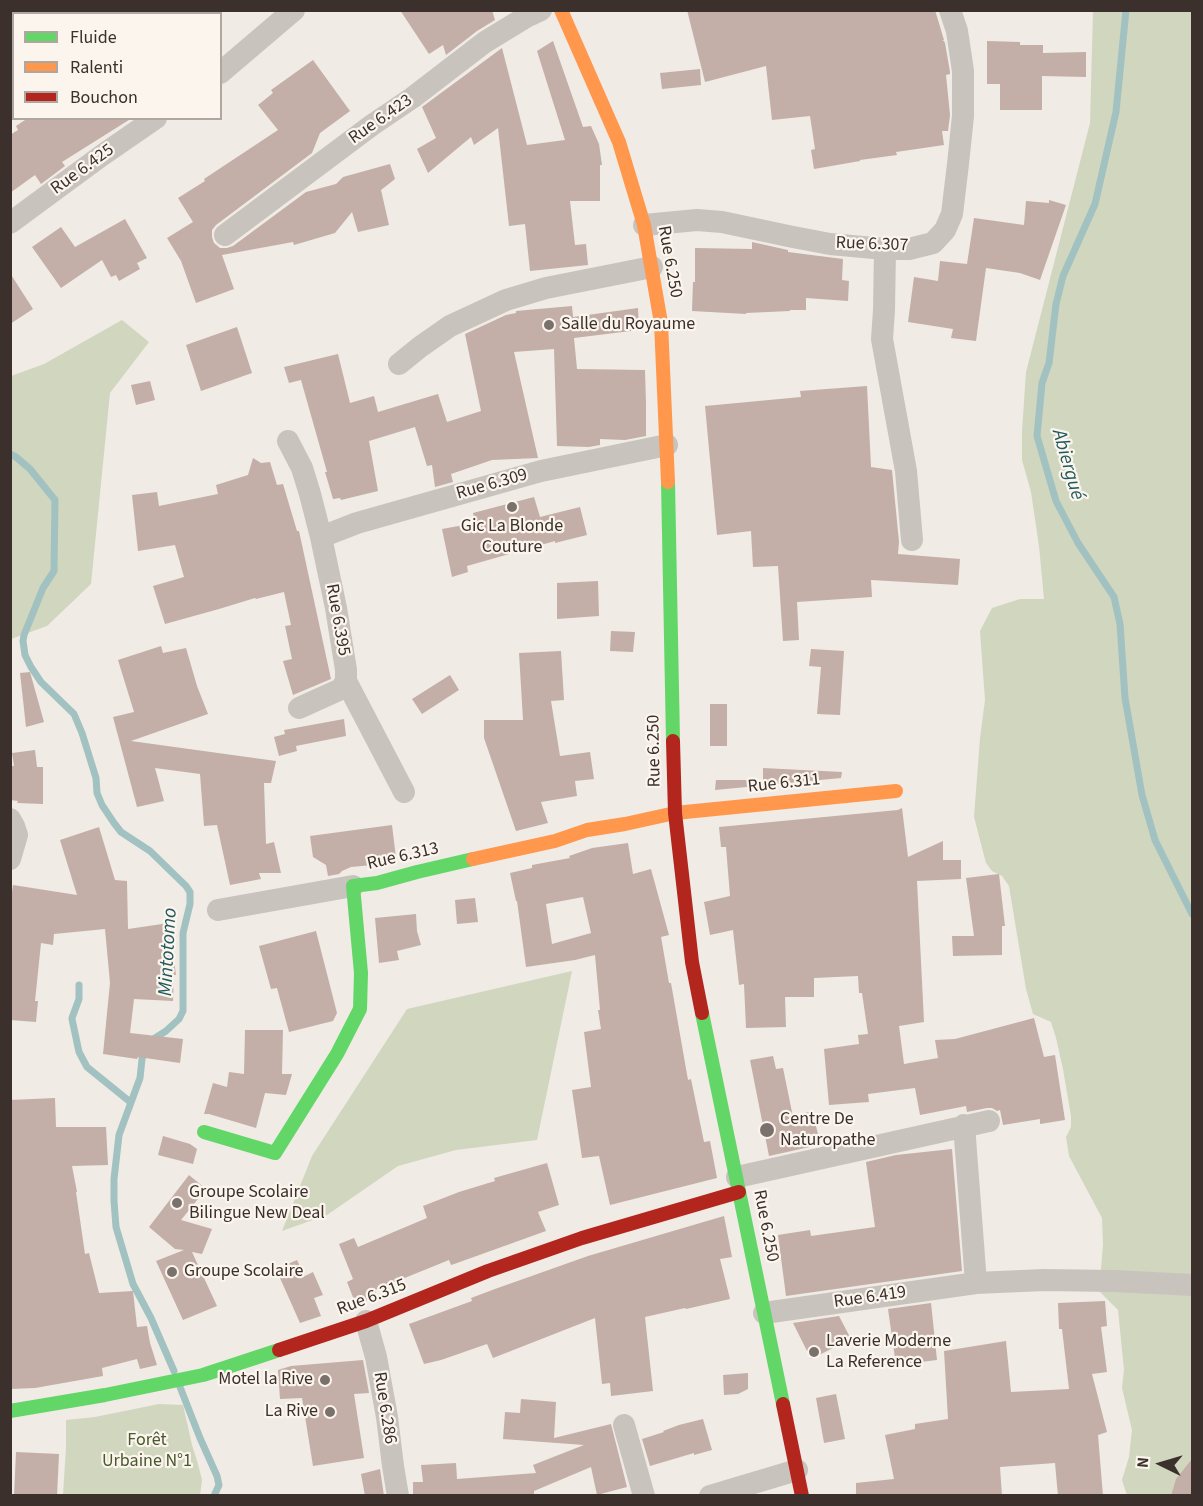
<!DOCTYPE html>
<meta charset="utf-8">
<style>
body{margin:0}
#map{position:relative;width:1203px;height:1506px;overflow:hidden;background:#f0ebe5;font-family:"Source Sans 3",sans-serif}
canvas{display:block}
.frame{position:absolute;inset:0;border:12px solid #3b302b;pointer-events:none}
.legend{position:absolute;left:12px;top:12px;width:210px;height:108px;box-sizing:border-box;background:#fbf5ee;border:2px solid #aea6a0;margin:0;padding:8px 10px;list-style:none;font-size:18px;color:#3b302b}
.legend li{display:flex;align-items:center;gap:12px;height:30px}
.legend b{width:30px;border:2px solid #aea6a0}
.north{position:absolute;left:1131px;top:1434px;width:60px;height:60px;-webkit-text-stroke:4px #fbf5ee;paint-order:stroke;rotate:275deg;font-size:16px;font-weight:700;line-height:24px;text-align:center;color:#3b302b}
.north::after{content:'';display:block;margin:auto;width:21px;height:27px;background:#3b302b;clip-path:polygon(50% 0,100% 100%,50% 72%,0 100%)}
</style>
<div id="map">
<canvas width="1203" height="1506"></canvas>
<div class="frame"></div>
<ul class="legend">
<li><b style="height:8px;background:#63d668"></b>Fluide</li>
<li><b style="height:8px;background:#ff974d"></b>Ralenti</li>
<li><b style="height:8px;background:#b3261e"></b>Bouchon</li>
</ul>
<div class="north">N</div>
</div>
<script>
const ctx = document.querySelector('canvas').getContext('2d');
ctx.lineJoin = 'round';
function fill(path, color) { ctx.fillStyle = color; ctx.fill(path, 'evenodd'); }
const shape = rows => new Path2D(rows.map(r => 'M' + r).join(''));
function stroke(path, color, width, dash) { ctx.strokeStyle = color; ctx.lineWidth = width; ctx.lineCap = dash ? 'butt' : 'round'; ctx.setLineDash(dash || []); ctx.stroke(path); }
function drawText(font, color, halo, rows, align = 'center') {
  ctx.font = font + ' "Source Sans 3",sans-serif'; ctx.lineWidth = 4.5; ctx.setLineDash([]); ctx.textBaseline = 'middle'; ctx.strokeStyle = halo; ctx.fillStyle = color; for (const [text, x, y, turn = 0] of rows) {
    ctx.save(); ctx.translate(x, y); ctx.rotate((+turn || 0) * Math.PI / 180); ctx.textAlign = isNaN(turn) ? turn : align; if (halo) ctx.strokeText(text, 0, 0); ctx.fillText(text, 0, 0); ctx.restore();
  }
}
const green = shape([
 [1093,11,1192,11,1192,1495,1127,1495,1122,1480,1129,1457,1132,1430,1122,1388,1124,1370,1118,1310,1099,1291,1103,1245,1102,1218,1069,1156,1066,1137,1071,1127,1071,1116,1063,1069,1056,1038,1051,1022,1033,1014,1026,989,1009,886,1002,876,992,871,986,863,974,817,980,738,985,700,980,631,992,608,1020,599,1044,599,1039,546,1031,492,1022,460,1022,431,1026,372,1090,123],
 [122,320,149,342,110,393,91,584,47,626,11,639,11,376,44,364],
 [572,971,537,1140,456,1150,398,1166,327,1215,282,1231,312,1156,407,1009],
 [159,1404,183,1405,192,1445,198,1464,202,1480,200,1495,63,1495,66,1448,66,1420,95,1417]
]);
const stream = shape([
 [1126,10,1116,112,1095,204,1063,276,1056,304,1049,363,1042,383,1037,436,1056,501,1078,543,1114,597,1120,624,1125,698,1142,795,1155,840,1192,914],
 [10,454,16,457,30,469,55,500,54,571,43,588,24,635,23,641,25,655,31,667,41,682,74,714,82,733,96,778,97,793,102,805,114,823,121,832,150,851,186,886,190,892,190,904,183,933,183,1011,179,1019,166,1031,152,1040],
 [72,1018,79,999,79,985],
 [72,1019,79,1052,87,1067,129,1101],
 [143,1050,140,1078,119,1135,114,1179,114,1201,116,1227,133,1284,151,1318,174,1371],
 [180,1387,200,1438,217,1476,219,1485,214,1496]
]);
const building = shape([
 [400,10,492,10,495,20,477,31,446,55,443,45,429,54],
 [687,10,935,10,944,40,942,41,944,41,945,43,950,72,950,74,946,75,950,115,948,131,942,131,944,145,896,152,897,155,860,160,860,161,814,169,811,150,815,149,810,116,772,120,766,66,705,82],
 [553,41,583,127,591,126,599,144,602,165,600,165,600,201,570,201,575,245,586,244,588,265,530,271,525,224,509,226,498,128,474,145,471,137,428,173,417,149,436,138,422,107,502,48,527,145,565,140,537,51],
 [987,41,1020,42,1020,45,1043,45,1043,53,1086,52,1086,77,1042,76,1042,110,1000,110,1000,84,987,84],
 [313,60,350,111,320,133,312,153,216,225,212,230,212,237,214,243,220,248,227,248,233,246,306,192,336,184,343,177,390,164,395,179,381,190,389,225,358,232,352,212,335,233,294,245,293,242,222,255,234,289,196,303,181,261,167,238,193,222,178,198,205,181,204,179,278,130,258,105,273,93,271,90],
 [700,69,701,85,662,89,660,73],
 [28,118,132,118,62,162,65,166,41,184,35,175,10,193,10,135,18,130,16,126],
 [1049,200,1066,205,1040,280,1020,273,986,268,976,341,951,338,953,329,908,322,914,277,938,281,940,261,967,264,974,218,1024,225,1026,201,1049,203],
 [125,219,147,258,137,263,140,269,119,281,116,275,111,277,102,260,61,288,32,247,61,227,75,247],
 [752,242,788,250,788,252,843,259,842,280,849,281,848,301,806,298,806,310,790,310,790,311,746,313,746,314,692,311,693,282,695,282,695,248,752,249],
 [10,273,33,309,10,324],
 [572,306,573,317,638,308,639,330,574,338,577,369,645,370,646,404,646,436,625,440,600,439,600,445,589,447,557,446,554,349,514,352,538,458,492,460,451,474,453,482,435,487,432,465,427,466,415,427,369,441,378,491,341,500,340,498,333,499,325,472,327,472,301,380,289,383,284,367,338,354,350,403,374,396,378,412,438,394,447,422,481,411,465,334,506,315,516,313,516,311],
 [237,327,252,373,201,391,186,345],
 [150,381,155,400,136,405,131,385],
 [867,386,871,467,892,470,899,542,898,554,960,559,958,585,871,580,872,597,797,602,799,640,783,641,778,566,753,567,751,531,717,535,705,406,801,397,800,391],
 [253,458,261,463,270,462,277,485,283,484,297,531,299,531,331,679,293,695,283,661,292,659,285,626,291,625,284,592,256,599,255,598,219,609,165,624,153,586,184,577,175,545,138,551,132,495,157,492,159,506,218,494,216,485,248,475],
 [534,497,540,517,580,507,587,535,555,543,555,541,467,566,468,572,452,577,442,529,475,523,473,513],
 [598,581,599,616,557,619,557,583],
 [611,631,635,632,633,652,610,651],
 [161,646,163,653,186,648,197,686,208,714,131,741,276,761,271,783,264,783,266,844,274,842,281,873,259,873,261,879,230,885,217,825,204,826,200,774,155,768,164,801,137,807,113,717,134,712,118,660],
 [811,649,844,651,840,715,817,714,821,667,809,666],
 [561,651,564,700,551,701,560,756,590,752,594,779,575,781,577,796,541,802,548,823,516,831,484,738,484,720,523,720,519,653],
 [30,672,44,722,26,727,20,673],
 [450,675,459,690,422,714,412,699],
 [710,704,727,704,727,746,710,746],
 [344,719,346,736,296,746,297,751,279,756,274,737,285,734,284,730],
 [35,750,37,767,43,767,43,804,17,803,18,801,10,800,10,766,14,766,12,753],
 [763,768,842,772,841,778,715,790,716,780,763,780],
 [902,808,908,857,943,841,943,860,961,860,961,879,917,881,924,1022,899,1026,904,1064,938,1058,935,1040,955,1039,1034,1018,1044,1057,1055,1055,1065,1120,1040,1124,1040,1119,1003,1125,1000,1110,997,1111,992,1108,987,1108,967,1112,966,1106,920,1115,915,1088,868,1094,869,1102,829,1105,824,1049,859,1044,858,1035,868,1034,862,993,859,993,858,976,814,978,814,997,785,997,786,1027,746,1028,744,984,739,985,733,930,710,935,705,907,704,902,730,896,726,847,721,847,719,827,898,810],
 [392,825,396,858,373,865,351,867,342,871,339,874,328,876,326,865,313,857,310,836],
 [99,827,115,880,127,881,128,929,169,923,176,975,174,975,173,1001,134,999,130,1033,183,1039,180,1063,138,1057,137,1059,103,1054,110,983,105,929,54,934,53,945,41,943,35,1001,38,1001,36,1022,10,1020,10,907,13,885,77,895,60,840],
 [628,843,633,874,651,869,669,935,661,937,669,983,671,983,688,1080,691,1079,704,1142,710,1141,717,1178,610,1205,599,1156,582,1158,572,1090,591,1087,584,1032,601,1029,598,1010,600,1010,595,955,575,960,526,967,517,901,516,901,510,873,532,868,532,865,570,858,569,856,592,848],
 [583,897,591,933,552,944,546,904],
 [999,874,1005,926,1002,926,1002,955,953,956,952,936,974,936,966,878],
 [475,898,478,922,457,924,455,900],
 [416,914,417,931,421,945,397,951,399,960,379,963,375,918],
 [316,931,337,1013,333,1021,289,1032,277,988,271,989,259,946],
 [245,1030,283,1030,282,1074,292,1074,286,1095,265,1093,256,1128,209,1114,204,1114,213,1083,227,1087,229,1072,244,1074],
 [773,1056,776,1069,783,1068,793,1117,812,1111,818,1134,812,1135,814,1146,769,1156,750,1060],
 [55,1098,56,1127,106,1127,108,1165,72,1166,77,1192,76,1192,85,1254,89,1253,99,1293,133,1291,137,1327,147,1326,150,1343,157,1365,140,1369,137,1359,102,1368,103,1376,35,1388,10,1389,10,1100],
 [163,1136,190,1144,197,1149,193,1164,158,1155],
 [952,1149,962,1271,786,1296,778,1235,810,1230,811,1236,875,1227,866,1162,896,1155],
 [547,1163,559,1205,538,1212,546,1231,457,1263,451,1265,449,1260,375,1290,377,1296,356,1305,347,1282,353,1279,339,1244,354,1238,358,1247,427,1218,423,1206,459,1192,495,1181,494,1178],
 [189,1175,206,1189,181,1220,212,1229,202,1254,192,1252,217,1306,183,1320,156,1261,184,1250,175,1249,149,1227],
 [724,1216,732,1257,720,1259,730,1299,686,1309,685,1308,645,1317,653,1391,611,1396,610,1383,602,1384,595,1318,493,1358,487,1344,441,1360,424,1364,409,1324,472,1301,471,1298,495,1289,588,1256],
 [297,1260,305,1276,313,1272,323,1295,314,1298,321,1316,300,1323,276,1269],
 [1105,1301,1107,1326,1101,1327,1107,1372,1092,1374,1107,1432,1098,1435,1103,1496,1058,1496,1055,1463,1000,1467,1002,1496,856,1496,856,1483,894,1479,885,1435,915,1429,915,1424,948,1419,944,1351,1006,1341,1011,1392,1069,1389,1062,1329,1059,1329,1058,1303],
 [931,1303,937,1360,896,1365,888,1309],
 [839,1316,851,1339,811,1359,793,1323],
 [363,1360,369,1393,354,1394,364,1458,313,1466,302,1398,280,1399,278,1370,291,1366],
 [748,1373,748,1389,738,1394,724,1395,723,1375],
 [836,1394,845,1439,824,1443,816,1398],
 [521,1399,556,1402,554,1438,611,1424,627,1487,597,1495,591,1467,534,1491,534,1496,413,1496,413,1482,423,1482,421,1465,456,1463,457,1479,536,1473,533,1465,584,1445,503,1439,505,1412,520,1413],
 [703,1419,712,1450,694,1455,694,1453,650,1466,642,1439,664,1432,663,1431,679,1425],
 [16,1452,59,1454,57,1496,14,1496],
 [1192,1459,1192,1496,1171,1496,1176,1479],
 [380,1469,384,1496,365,1496,361,1474]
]);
const street = shape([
 [87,10,90,14],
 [220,73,294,10],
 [10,223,101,156,156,118],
 [644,225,697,220,722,222,793,237,830,244,885,249,909,249,933,243,945,230,952,214,958,164,963,116,963,71,957,31,950,10],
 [225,235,372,125,412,98,485,42,526,17,541,10],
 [885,249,884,310,882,339,906,471,912,540],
 [399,364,420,347,450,326,506,300,546,288,652,267],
 [288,441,302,468,310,494,321,537,336,608,346,670,346,681,404,792],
 [321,537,357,523,541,471,667,445],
 [299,708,341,689,346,681],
 [10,819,14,826,17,835,10,859],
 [218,910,353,886],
 [964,1125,976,1283],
 [737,1177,989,1121],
 [764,1313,976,1283,1044,1280,1114,1281,1192,1285],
 [366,1321,376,1357,387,1417,393,1466,398,1496],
 [624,1425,644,1496],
 [710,1496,797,1470]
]);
const fast = shape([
 [668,482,673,741],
 [702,1013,783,1404],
 [204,1132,275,1153,337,1054,360,1009,361,973,353,886,377,883,417,872,473,859],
 [10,1411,105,1395,203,1375,279,1350]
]);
const slow = shape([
 [561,10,619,142,644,225,661,323,668,482],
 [473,859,555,841,587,830,625,824,675,813,896,791]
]);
const jam = shape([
 [673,741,675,813,692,962,702,1013],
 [279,1350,366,1321,488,1271,582,1238,739,1192],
 [783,1404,802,1496]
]);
const markers = [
 [549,325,6,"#7a716c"],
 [512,507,6,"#7a716c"],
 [767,1130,8,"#7a716c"],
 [177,1203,6,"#7a716c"],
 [172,1272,6,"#7a716c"],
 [814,1352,6,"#7a716c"],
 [325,1380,6,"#7a716c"],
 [330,1412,6,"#7a716c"]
];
const streetNames = [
 ["Rue 6.423",381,120,-35],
 ["Rue 6.425",83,170,-36],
 ["Rue 6.307",872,245,2],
 ["Rue 6.250",669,262,80],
 ["Rue 6.309",492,485,-16],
 ["Rue 6.395",337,620,80],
 ["Rue 6.250",655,751,-91],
 ["Rue 6.311",784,784,-6],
 ["Rue 6.313",403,857,-13],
 ["Rue 6.250",765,1226,79],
 ["Rue 6.315",372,1298,-21],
 ["Rue 6.419",870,1298,-8],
 ["Rue 6.286",384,1408,81]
];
const poiNames = [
 ["Salle du Royaume",561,325],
 ["Gic La Blonde",512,527,"center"],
 ["Couture",512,548,"center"],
 ["Centre De",780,1120],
 ["Naturopathe",780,1141],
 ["Groupe Scolaire",189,1193],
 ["Bilingue New Deal",189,1214],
 ["Groupe Scolaire",184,1272],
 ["Laverie Moderne",826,1342],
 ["La Reference",826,1363],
 ["Motel la Rive",313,1380,"right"],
 ["La Rive",318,1412,"right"]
];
const parkNames = [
 ["Forêt",147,1441],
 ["Urbaine N°1",147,1462]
];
const waterNames = [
 ["Abiergué",1067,465,74],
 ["Mintotomo",169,952,-87]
];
fill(green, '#d1d6bf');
stroke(stream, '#a1c2c1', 7);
fill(building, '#c3afa7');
stroke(street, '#c9c3be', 22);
stroke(fast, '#63d668', 14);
stroke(slow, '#ff974d', 14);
stroke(jam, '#b3261e', 14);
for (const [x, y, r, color] of markers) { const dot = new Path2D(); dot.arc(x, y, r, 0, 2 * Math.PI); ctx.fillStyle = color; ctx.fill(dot); stroke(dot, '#fbf5ee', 2); }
drawText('18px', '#3b302b', '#fbf5ee', streetNames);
drawText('18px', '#3b302b', '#fbf5ee', poiNames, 'left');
drawText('18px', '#4a5a2e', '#fbf5ee', parkNames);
drawText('italic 20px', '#1f5a5e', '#fbf5ee', waterNames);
</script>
